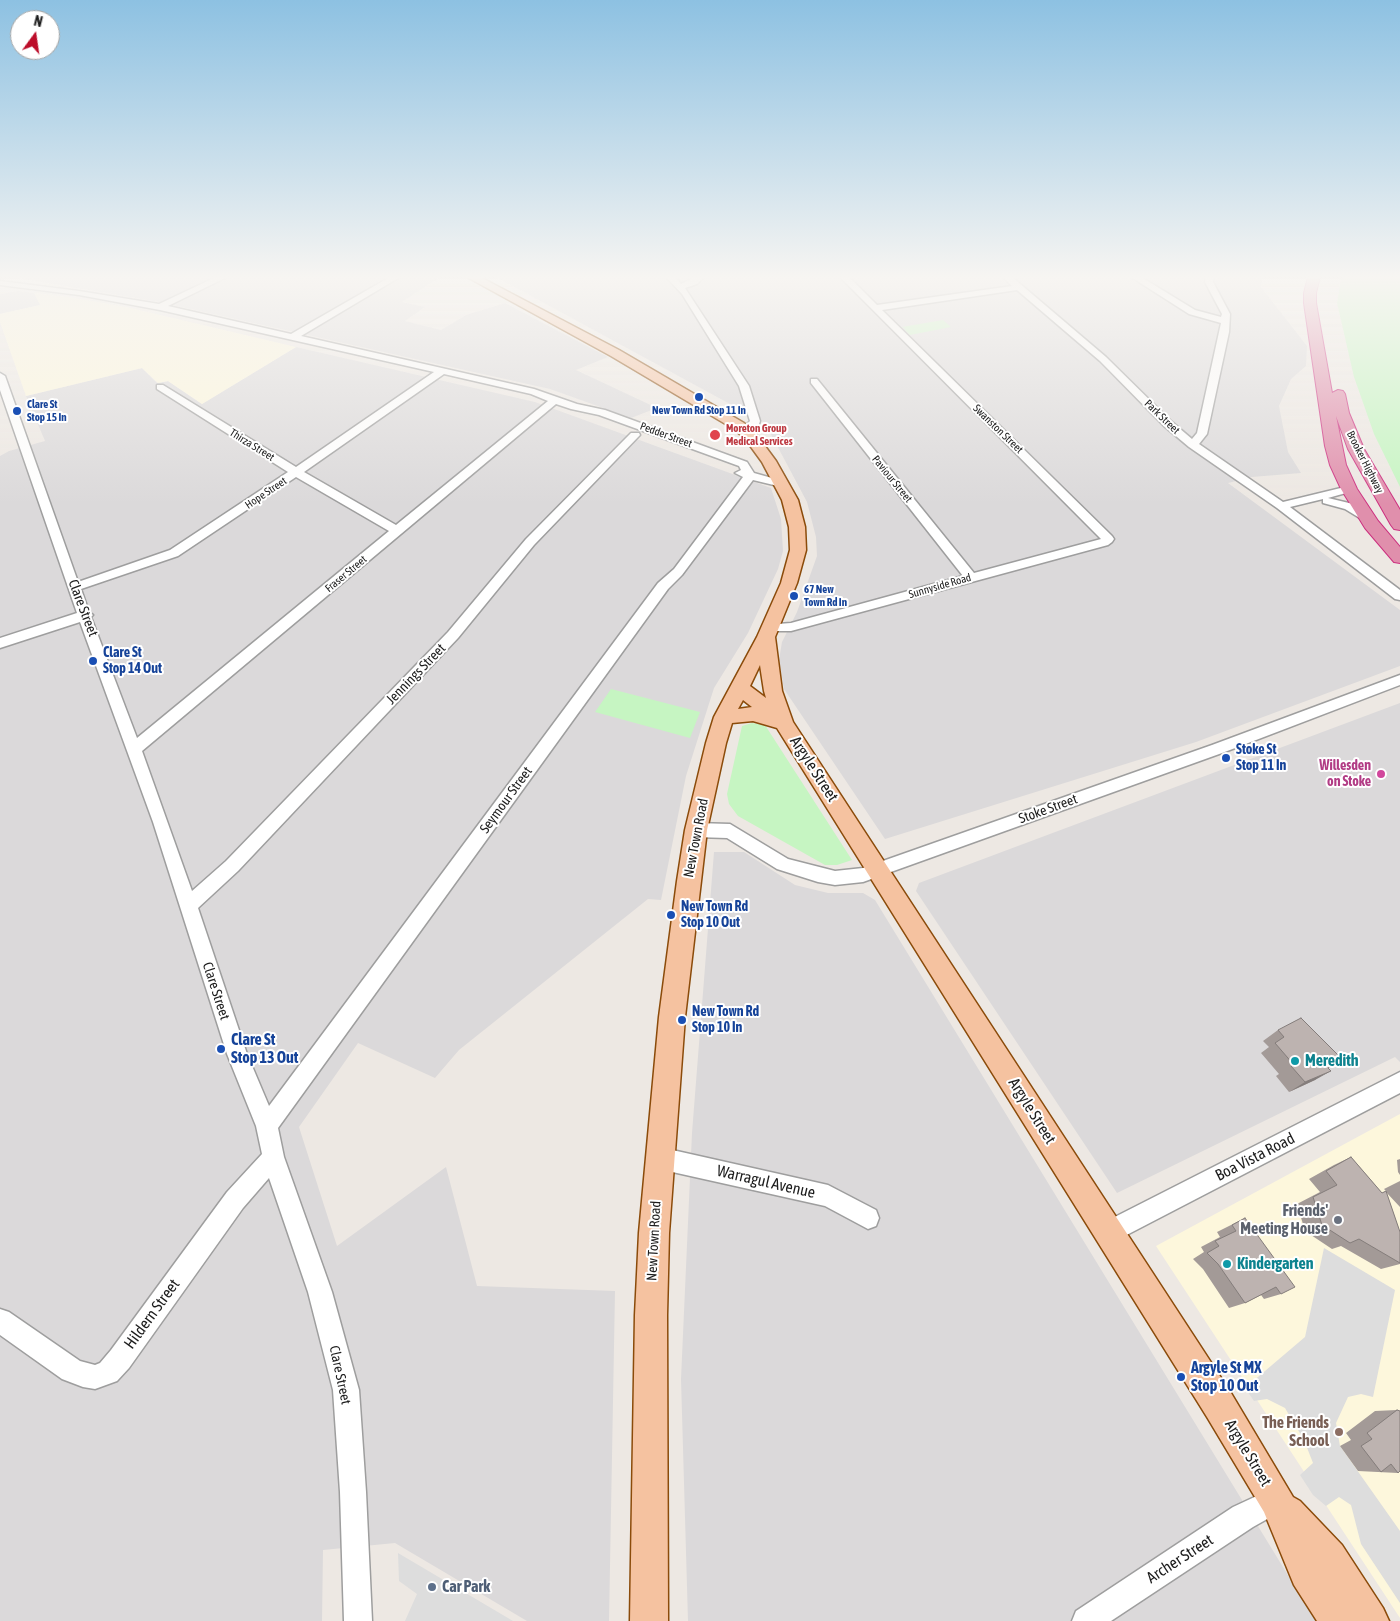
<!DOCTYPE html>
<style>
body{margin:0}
#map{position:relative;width:1400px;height:1621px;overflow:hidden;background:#ede8e3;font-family:"Asap Condensed",sans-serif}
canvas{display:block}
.north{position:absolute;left:10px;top:10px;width:50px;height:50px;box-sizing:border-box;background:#fff;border:1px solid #a5a5a5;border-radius:50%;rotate:14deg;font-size:14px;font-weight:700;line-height:20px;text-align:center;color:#1d1d1d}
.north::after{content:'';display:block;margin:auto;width:18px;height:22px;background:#bc0d2a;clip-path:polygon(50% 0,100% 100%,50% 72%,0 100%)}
</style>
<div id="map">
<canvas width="1400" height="1621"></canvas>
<div class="north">N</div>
</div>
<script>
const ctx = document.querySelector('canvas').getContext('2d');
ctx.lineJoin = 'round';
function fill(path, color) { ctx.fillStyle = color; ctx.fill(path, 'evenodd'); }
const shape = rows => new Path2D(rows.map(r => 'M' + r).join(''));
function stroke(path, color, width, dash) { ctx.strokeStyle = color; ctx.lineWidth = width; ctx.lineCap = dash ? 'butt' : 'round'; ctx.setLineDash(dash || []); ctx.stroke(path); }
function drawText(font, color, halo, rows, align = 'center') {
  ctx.font = font + ' "Asap Condensed",sans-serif'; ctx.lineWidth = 4; ctx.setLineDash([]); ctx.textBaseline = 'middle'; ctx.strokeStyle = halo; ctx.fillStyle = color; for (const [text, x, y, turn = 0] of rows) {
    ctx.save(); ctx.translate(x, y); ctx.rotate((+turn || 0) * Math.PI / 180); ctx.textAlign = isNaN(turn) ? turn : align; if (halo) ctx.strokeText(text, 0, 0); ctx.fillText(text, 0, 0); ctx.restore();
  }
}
const residential = shape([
 [12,277,440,277,402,302,425,307,405,321,441,330,466,315,505,303,608,357,576,370,657,408,631,418,550,389,159,302],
 [496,277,1262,277,1261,287,1307,346,1306,366,1291,379,1279,406,1288,452,1301,473,1252,477,1228,483,1400,610,1400,666,1196,742,885,839,784,689,779,660,782,642,797,612,817,556,816,537,807,502,765,423],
 [18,291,34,293,41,305,0,314,0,294],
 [296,347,535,402,771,488,781,519,783,551,778,569,748,633,714,688,686,776,661,900,648,899,459,1050,435,1078,358,1043,299,1127,337,1246,446,1167,477,1286,615,1291,609,1621,527,1621,395,1543,323,1550,322,1621,0,1621,0,456,9,451,45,441,26,396,142,368,157,383,168,381,202,404],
 [1400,703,1400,1062,1395,1057,1117,1193,916,891,919,883],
 [714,852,744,852,795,885,828,893,863,893,875,900,1316,1621,688,1621,681,1379,692,1133]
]);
const education = shape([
 [34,293,68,297,126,307,296,347,202,404,168,381,158,383,142,368,26,396,0,322,0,314,40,305],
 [1400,1114,1400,1618,1156,1246]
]);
const park = shape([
 [1344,277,1400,277,1400,487,1374,434,1354,377,1337,303,1341,279],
 [943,320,951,327,910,335,904,329,906,329,902,327],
 [611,689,700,712,690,738,595,712],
 [752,723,765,725,852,860,837,865,825,865,738,816,729,804,727,794,742,726]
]);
const parking = shape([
 [1324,1248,1395,1290,1373,1397,1361,1394,1348,1397,1336,1423,1340,1446,1400,1531,1400,1603,1361,1544,1351,1505,1339,1497,1326,1506,1313,1495,1300,1475,1313,1463,1304,1440,1285,1408,1267,1399,1254,1401,1245,1388,1305,1337],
 [398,1553,513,1621,405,1621,417,1594,399,1581]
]);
const minor = shape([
 [216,277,227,277,168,306,291,334,390,277,400,277,301,336,534,389,577,404,605,410,747,462,754,473,786,482,788,484,782,487,753,480,682,575,668,589,278,1128,284,1157,332,1292,359,1390,366,1492,372,1621,344,1621,340,1492,333,1390,308,1292,269,1178,243,1208,129,1368,117,1381,95,1389,83,1387,62,1379,0,1335,0,1309,9,1312,80,1361,95,1365,100,1363,111,1350,227,1192,262,1154,256,1126,227,1054,153,822,80,622,0,648,0,638,77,613,0,390,0,373,5,376,78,582,170,550,288,472,157,389,157,385,163,385,296,467,434,372,160,310,79,295,0,285,0,281,79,291,159,304,216,277],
 [444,374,531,394,548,401,396,525,304,472,444,374],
 [556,404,571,409,599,415,739,466,741,470,735,473,743,477,674,569,658,583,269,1106,247,1054,198,908,238,871,458,638,534,545,640,435,639,433,631,433,526,539,448,632,226,861,192,891,142,751,556,404],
 [296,477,389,531,137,738,91,617,93,615,89,612,81,589,178,556,296,477],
 [666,277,675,277,681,284,695,277,704,277,697,284,685,288,749,386,760,421,758,427,749,433,745,434,740,431,750,421,739,386,682,294,666,277],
 [840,277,849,277,877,305,1012,286,1003,277,1012,277,1106,357,1172,422,1192,439,1197,433,1221,323,1189,314,1131,277,1141,277,1195,310,1221,317,1222,314,1205,282,1206,277,1214,277,1213,282,1230,314,1229,332,1207,434,1199,444,1283,502,1349,486,1353,487,1355,489,1353,491,1328,498,1353,504,1371,516,1373,518,1371,520,1363,520,1345,509,1323,503,1323,499,1290,507,1400,590,1400,600,1395,599,1277,508,1189,447,1164,426,1100,361,1017,290,882,310,1112,536,1114,539,1112,542,1108,545,791,631,765,631,763,628,765,625,791,623,963,576,811,383,811,379,817,379,974,573,1101,539,840,277],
 [1400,675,1400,685,1222,753,863,882,835,885,818,882,777,869,727,838,696,837,690,835,688,830,690,825,696,823,730,824,788,859,835,871,863,868,1212,745,1400,675],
 [1400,1072,1400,1093,1117,1240,1109,1243,1101,1240,1098,1232,1101,1224,1400,1072],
 [659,1147,828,1185,876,1210,879,1218,876,1226,868,1229,825,1206,659,1169,651,1166,648,1158,651,1150,659,1147],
 [1276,1487,1285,1491,1289,1500,1285,1509,1253,1527,1111,1621,1072,1621,1076,1611,1233,1507,1276,1487]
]);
const major = shape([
 [467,277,480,277,619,350,744,423,756,434,776,461,798,500,805,527,806,550,797,583,775,637,782,691,793,722,1231,1393,1293,1497,1300,1501,1342,1545,1383,1608,1389,1621,1317,1621,1294,1585,1264,1512,1207,1417,777,728,753,721,732,723,726,743,707,830,685,1017,669,1233,667,1315,668,1621,630,1621,635,1315,639,1233,659,1017,677,881,685,830,706,743,714,717,757,637,781,583,790,550,789,527,782,500,762,462,746,440,734,429,611,356,467,277],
 [760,665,764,691,766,698,750,686,760,665],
 [743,700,752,707,738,709,743,700]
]);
const highway = shape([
 [1308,277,1320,277,1316,293,1316,303,1332,393,1338,390,1343,391,1345,394,1349,413,1364,449,1400,510,1400,530,1394,529,1391,525,1348,449,1336,416,1346,465,1357,489,1378,521,1400,547,1400,563,1394,562,1365,528,1341,489,1330,465,1325,446,1304,303,1304,293,1308,277]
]);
const wall = shape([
 [1278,1030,1335,1062,1315,1080,1289,1092,1276,1076,1279,1074,1261,1053,1269,1047,1263,1041],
 [1351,1157,1382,1193,1386,1191,1384,1189,1400,1181,1400,1207,1386,1192,1400,1232,1400,1264,1381,1269,1341,1246,1332,1249,1305,1231,1297,1204,1320,1192,1309,1179,1334,1165],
 [1400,1159,1400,1175,1398,1172,1397,1160],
 [1245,1218,1281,1294,1264,1299,1261,1295,1245,1303,1229,1308,1203,1269,1193,1259,1204,1252,1201,1247,1220,1237,1217,1232],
 [1400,1409,1400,1471,1398,1473,1358,1471,1340,1446,1351,1440,1346,1433,1375,1411,1397,1410,1400,1411]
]);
const shadedWall = shape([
 [1331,1071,1315,1080,1289,1092,1305,1082]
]);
const building = shape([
 [1301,1018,1341,1058,1334,1061,1336,1063,1328,1068,1331,1071,1305,1082,1291,1066,1294,1065,1275,1043,1284,1037,1278,1030,1301,1018],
 [1351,1157,1382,1193,1386,1191,1400,1232,1400,1263,1359,1239,1350,1243,1322,1225,1313,1197,1337,1185,1326,1171,1351,1157],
 [1245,1218,1295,1287,1281,1294,1276,1287,1245,1303,1218,1264,1207,1253,1219,1246,1215,1241,1236,1231,1232,1225,1245,1218],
 [1397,1410,1400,1411,1400,1471,1398,1473,1391,1464,1381,1472,1361,1446,1372,1439,1367,1433,1397,1410]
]);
const markers = [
 [699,397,5,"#1a4fb4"],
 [17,411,5,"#1a4fb4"],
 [715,435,6,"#e0444e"],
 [794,596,5,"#1a4fb4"],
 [93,661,5,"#1a4fb4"],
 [1226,758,5,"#1a4fb4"],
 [1381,774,5,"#d1479c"],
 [671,915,5,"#1a4fb4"],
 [682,1020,5,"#1a4fb4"],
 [221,1049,5,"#1a4fb4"],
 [1295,1061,5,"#0f9aa8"],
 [1338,1220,5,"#6b7280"],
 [1227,1264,5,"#0f9aa8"],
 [1181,1377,5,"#1a4fb4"],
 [1339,1432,5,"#8d6e63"],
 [432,1587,5,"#5c6f8a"]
];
const farTransitnames = [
 ["Clare St",27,405],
 ["Stop 15 In",27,418],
 ["New Town Rd Stop 11 In",699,411,"center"],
 ["67 New",804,590],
 ["Town Rd In",804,603]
];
const farStreetnames = [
 ["Park Street",1162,417,44],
 ["Swanston Street",998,429,44],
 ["Pedder Street",666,435,20],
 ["Thirza Street",252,445,32],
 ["Brooker Highway",1365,462,63],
 ["Paviour Street",892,479,51],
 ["Hope Street",266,493,-34],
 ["Fraser Street",346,574,-40],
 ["Sunnyside Road",940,586,-16]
];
const farHealthnames = [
 ["Moreton Group",726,429],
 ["Medical Services",726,442]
];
const streetNames = [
 ["Clare Street",83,608,69],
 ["Jennings Street",416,674,-46],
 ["Seymour Street",506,800,-54],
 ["Stoke Street",1048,809,-20],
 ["New Town Road",696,838,-79],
 ["Clare Street",216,991,72],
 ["New Town Road",654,1241,-87],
 ["Clare Street",340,1375,78]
];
const transitNames = [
 ["Clare St",103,653],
 ["Stop 14 Out",103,669],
 ["Stoke St",1236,750],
 ["Stop 11 In",1236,766],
 ["New Town Rd",681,907],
 ["Stop 10 Out",681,923],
 ["New Town Rd",692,1012],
 ["Stop 10 In",692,1028]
];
const hotelNames = [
 ["Willesden",1371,766],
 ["on Stoke",1371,782]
];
const nearStreetnames = [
 ["Argyle Street",814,769,57],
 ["Argyle Street",1032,1111,58],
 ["Boa Vista Road",1255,1157,-27],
 ["Warragul Avenue",766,1182,13],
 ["Hildern Street",152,1314,-54],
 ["Argyle Street",1248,1453,59],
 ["Archer Street",1180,1559,-33]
];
const nearTransitnames = [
 ["Clare St",231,1040],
 ["Stop 13 Out",231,1058],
 ["Argyle St MX",1191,1368],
 ["Stop 10 Out",1191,1386]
];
const nearCulturenames = [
 ["Meredith",1305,1061],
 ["Kindergarten",1237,1264]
];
const nearWorshipnames = [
 ["Friends'",1328,1211],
 ["Meeting House",1328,1229]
];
const nearEducationnames = [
 ["The Friends",1329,1423],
 ["School",1329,1441]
];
const nearServicenames = [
 ["Car Park",442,1587]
];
fill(residential, '#dbd9da');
fill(education, '#fdf7dc');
fill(park, '#c6f5c2');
fill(parking, '#ddd');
stroke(minor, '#9e9e9e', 3);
stroke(major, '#8b4b0a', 3);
stroke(highway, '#cc2f7f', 2);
fill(minor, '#fff');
fill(major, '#f5c2a0');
fill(highway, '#e08fac');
fill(wall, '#a39a97');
fill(shadedWall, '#847d7b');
fill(building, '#bdb3b0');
stroke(building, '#847d7b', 1);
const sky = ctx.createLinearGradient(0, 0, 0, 504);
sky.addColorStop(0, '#8dc1e2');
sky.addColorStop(0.55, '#f7f5f2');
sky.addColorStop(1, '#f7f5f200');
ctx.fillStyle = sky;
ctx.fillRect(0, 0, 1400, 504);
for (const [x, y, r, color] of markers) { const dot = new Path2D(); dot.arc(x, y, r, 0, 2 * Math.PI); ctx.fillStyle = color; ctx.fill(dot); stroke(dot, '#fff', 2); }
drawText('bold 11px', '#164399', '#fff', farTransitnames, 'left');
drawText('11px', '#1d1d1d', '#fff', farStreetnames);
drawText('bold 11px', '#be3a42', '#fff', farHealthnames, 'left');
drawText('14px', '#1d1d1d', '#fff', streetNames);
drawText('bold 14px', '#164399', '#fff', transitNames, 'left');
drawText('bold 14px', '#b23c85', '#fff', hotelNames, 'right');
drawText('16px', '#1d1d1d', '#fff', nearStreetnames);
drawText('bold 16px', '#164399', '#fff', nearTransitnames, 'left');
drawText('bold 16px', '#0d838f', '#fff', nearCulturenames, 'left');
drawText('bold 16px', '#5b616d', '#fff', nearWorshipnames, 'right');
drawText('bold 16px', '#785e54', '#fff', nearEducationnames, 'right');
drawText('bold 16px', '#4e5e75', '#fff', nearServicenames, 'left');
</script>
